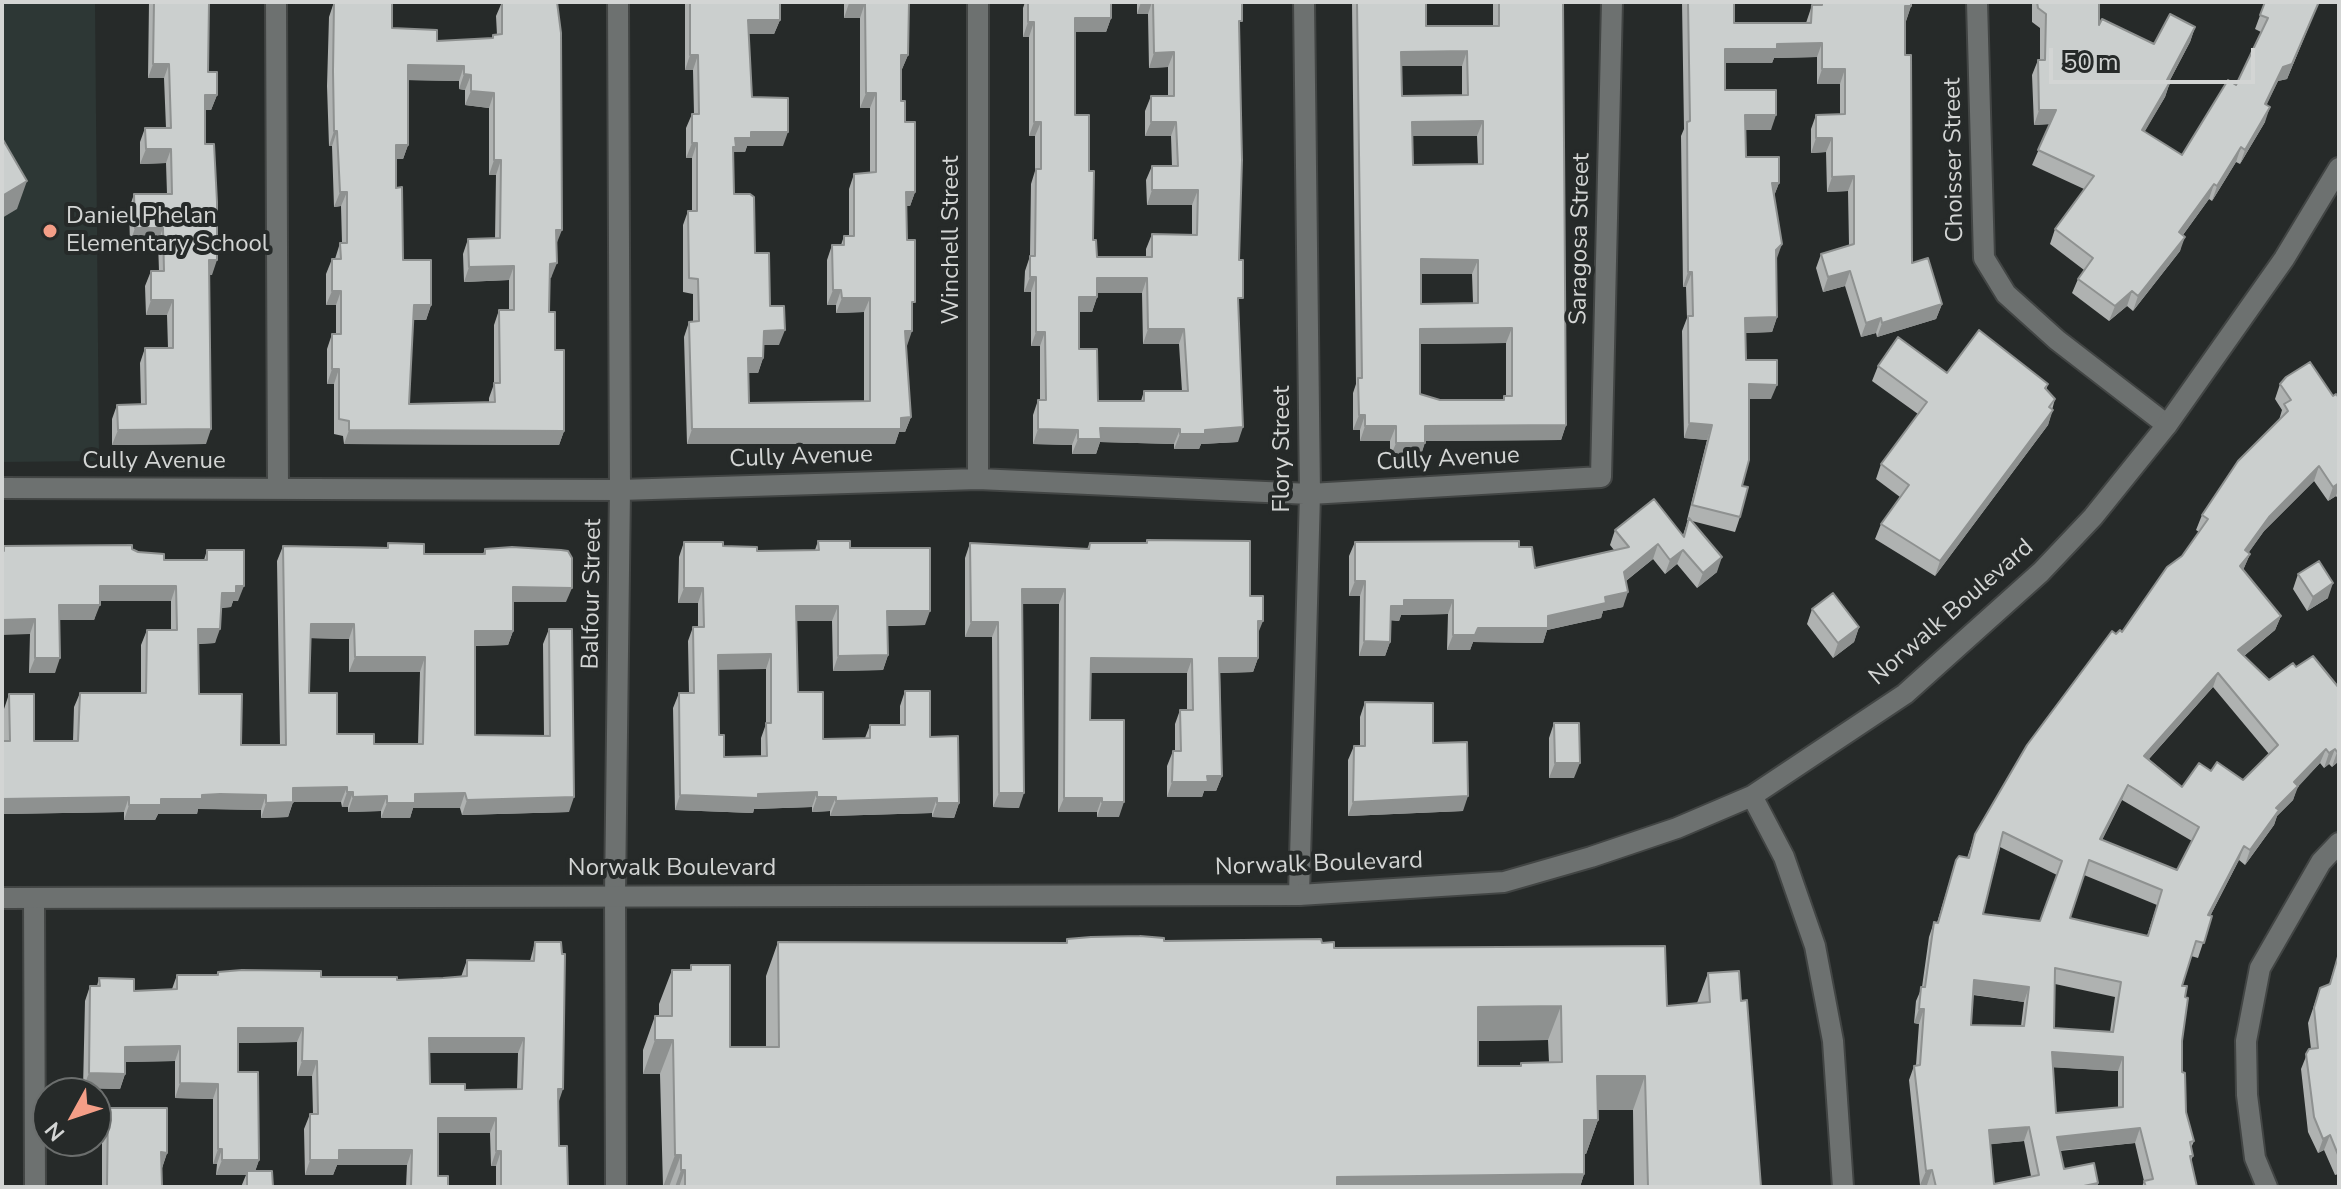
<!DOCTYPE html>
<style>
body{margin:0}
#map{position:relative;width:2341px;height:1189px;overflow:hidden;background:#262a29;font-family:"Nunito Sans",sans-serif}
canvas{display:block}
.frame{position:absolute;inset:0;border:4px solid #d3d5d4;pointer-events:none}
.north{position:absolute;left:32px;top:1077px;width:80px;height:80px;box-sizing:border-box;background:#262a29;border:2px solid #6b6e6d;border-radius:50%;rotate:230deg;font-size:22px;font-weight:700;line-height:32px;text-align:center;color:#d3d5d4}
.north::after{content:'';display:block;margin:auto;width:28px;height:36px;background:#f49e87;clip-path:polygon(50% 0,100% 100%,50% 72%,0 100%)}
.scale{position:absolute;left:2049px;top:48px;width:206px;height:36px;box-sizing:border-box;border:4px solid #d3d5d4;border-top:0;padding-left:10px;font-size:24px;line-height:28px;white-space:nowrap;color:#d3d5d4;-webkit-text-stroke:6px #262a29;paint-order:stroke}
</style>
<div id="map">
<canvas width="2341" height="1189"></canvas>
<div class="frame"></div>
<div class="north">N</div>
<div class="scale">50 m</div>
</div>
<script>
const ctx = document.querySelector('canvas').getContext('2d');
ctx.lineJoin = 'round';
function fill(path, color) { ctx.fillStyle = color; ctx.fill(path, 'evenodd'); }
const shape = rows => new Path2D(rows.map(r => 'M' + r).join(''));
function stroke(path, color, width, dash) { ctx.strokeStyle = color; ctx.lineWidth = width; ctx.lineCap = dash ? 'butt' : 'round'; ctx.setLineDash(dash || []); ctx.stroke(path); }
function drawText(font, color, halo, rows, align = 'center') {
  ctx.font = font + ' "Nunito Sans",sans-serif'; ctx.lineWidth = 8; ctx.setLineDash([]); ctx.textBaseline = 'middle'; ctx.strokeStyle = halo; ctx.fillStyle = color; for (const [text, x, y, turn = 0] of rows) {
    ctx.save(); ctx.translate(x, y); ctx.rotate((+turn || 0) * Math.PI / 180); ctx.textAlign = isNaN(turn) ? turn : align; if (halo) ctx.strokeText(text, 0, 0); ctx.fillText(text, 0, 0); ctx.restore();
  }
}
const built = shape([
 [2,2,95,2,99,461,2,462]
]);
const street = shape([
 [276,2,278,488],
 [1977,2,1984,258,2006,294,2057,340,2167,425],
 [978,479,978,2],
 [2,488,620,490,978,479,1310,494,1601,477,1612,2],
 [1299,895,1310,494,1304,2],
 [34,898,35,1187],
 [616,1187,615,895,620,490,618,2],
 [2267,1187,2255,1158,2247,1095,2246,1041,2260,968,2321,862,2339,843]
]);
const secondary = shape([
 [1752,796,1784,857,1815,946,1833,1041,1843,1187],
 [2,898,1299,895,1504,882,1591,857,1677,828,1752,796,1905,694,2041,572,2093,517,2167,425,2284,259,2339,168]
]);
const wall = shape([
 [149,2,209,2,208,72,217,95,211,110,205,110,205,144,212,275,209,275,206,444,112,445,112,419,117,405,141,404,140,363,145,348,168,348,167,315,146,315,145,286,151,271,159,271,158,242,130,243,129,209,134,194,167,194,166,163,140,164,140,142,145,128,166,128,164,78,148,78],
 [334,2,392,28,437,41,492,38,493,35,497,35,496,16,502,2,556,245,551,278,550,278,549,312,555,350,564,431,559,445,344,444,343,436,334,434,334,384,327,384,327,349,332,334,336,334,336,305,326,305,326,274,332,259,335,259,340,243,342,243,341,206,334,207,332,146,329,146,327,86,329,17],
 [408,80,459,81,459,89,465,90,465,105,489,108,489,175,496,175,495,239,468,239,463,254,464,282,509,280,509,310,499,310,494,325,494,384,489,398,489,402,409,404,413,320,426,320,431,305,403,260,396,188,396,159,403,159,408,145],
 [685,2,780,2,780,20,774,34,749,34,752,97,783,146,747,146,745,152,734,152,733,154,734,194,755,253,779,345,763,345,763,358,758,373,749,373,749,403,864,401,864,312,836,313,836,305,827,305,827,260,832,245,841,245,844,236,849,236,849,189,854,174,870,172,870,108,860,108,860,18,844,18,844,2,909,2,908,55,902,69,901,69,901,101,915,192,910,206,906,206,907,240,912,312,906,346,911,417,905,432,899,432,895,444,687,444,684,337,689,322,693,322,693,294,683,292,683,225,688,211,692,211,692,158,686,158,686,128,692,114,694,114,693,70,685,70],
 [1025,2,1111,18,1106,32,1075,32,1075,115,1089,171,1093,240,1097,257,1146,257,1146,249,1152,234,1192,235,1192,205,1147,205,1146,180,1152,166,1172,166,1171,136,1145,136,1145,111,1151,96,1168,96,1168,67,1149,68,1148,14,1137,14,1137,2,1242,2,1239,31,1238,442,1201,444,1199,449,1174,449,1174,444,1100,442,1096,454,1072,454,1072,445,1033,444,1033,415,1038,400,1040,400,1040,346,1031,346,1031,292,1024,292,1025,271,1030,256,1031,184,1035,171,1035,136,1029,136,1029,37,1023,37,1023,8],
 [1097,293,1142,293,1143,344,1179,344,1182,391,1144,391,1141,401,1098,401,1079,349,1079,312,1092,312,1097,297],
 [1352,2,1426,2,1426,26,1493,26,1493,2,1563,2,1566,425,1561,440,1425,441,1420,458,1390,458,1390,441,1360,441,1360,430,1353,430,1353,393,1356,384],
 [1401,66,1462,66,1462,95,1402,96],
 [1412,136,1477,136,1478,164,1413,165],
 [1421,274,1472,274,1473,303,1421,304],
 [1506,343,1506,396,1504,396,1503,400,1440,400,1420,394,1420,344],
 [1682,2,1734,2,1734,23,1806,23,1812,5,1816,5,1816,2,1911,2,1911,6,1906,21,1905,21,1912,263,1942,304,1936,319,1877,337,1876,333,1861,337,1845,286,1823,292,1816,268,1821,254,1849,245,1848,191,1827,192,1826,152,1811,153,1811,129,1816,115,1840,114,1840,84,1817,84,1817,57,1774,58,1772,63,1725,63,1725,90,1771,130,1746,130,1746,157,1779,183,1774,196,1777,317,1772,332,1745,333,1746,360,1771,399,1749,399,1740,517,1735,532,1692,521,1717,572,1697,588,1677,564,1665,574,1653,559,1626,581,1623,607,1603,611,1601,618,1547,630,1543,643,1473,642,1470,650,1447,650,1448,614,1401,615,1399,621,1391,620,1390,642,1385,656,1359,656,1360,596,1349,596,1349,556,1355,542,1519,547,1535,568,1614,550,1610,545,1615,530,1683,535,1688,520,1687,520,1707,440,1684,438,1682,331,1687,318,1686,287,1683,287,1681,136,1684,129],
 [2032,2,2099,2,2099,25,2154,44,2195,27,2190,42,2169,82,2170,82,2165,97,2144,132,2182,155,2236,85,2261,32,2255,29,2265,2,2315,3,2318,4,2287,79,2278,81,2266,105,2265,122,2240,164,2236,162,2212,201,2209,199,2183,235,2180,251,2133,311,2127,306,2109,321,2072,293,2078,279,2084,270,2050,244,2055,229,2084,189,2032,165,2050,124,2034,125,2032,75,2038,60,2040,60,2040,28,2032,22],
 [1878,366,2048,384,2046,390,2055,399,2048,425,1935,576,1875,539,1881,524,1900,497,1876,479,1881,464,1918,414,1872,381],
 [2280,384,2339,398,2339,500,2336,496,2328,501,2314,481,2264,531,2248,553,2250,554,2243,570,2281,616,2275,630,2244,656,2269,680,2296,667,2339,688,2339,761,2332,767,2329,764,2324,768,2320,763,2297,787,2293,800,2277,816,2274,825,2245,865,2239,860,2210,916,2212,916,2198,958,2191,956,2182,986,2185,997,2182,1041,2182,1072,2186,1112,2194,1141,2191,1148,2193,1156,2191,1161,2197,1187,2142,1187,2144,1181,2135,1143,2060,1151,2064,1169,2098,1183,2097,1187,1927,1187,1927,1185,1920,1185,1909,1080,1914,1066,1916,1065,1919,1024,1914,1023,1916,1001,1922,987,1929,937,1934,922,1937,923,1956,860,1967,858,1975,834,2116,634,2122,632,2182,556,2199,532,2196,530,2202,515,2279,420,2282,410,2275,399],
 [2213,687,2269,754,2243,780,2211,771,2182,787,2149,759],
 [2122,800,2192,841,2177,870,2102,840],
 [2000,847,2057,875,2040,921,1983,914],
 [2084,875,2157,905,2147,936,2070,918],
 [2055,984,2115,997,2110,1032,2054,1028],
 [1973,995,2024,1002,2021,1026,1971,1025],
 [2053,1067,2118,1071,2118,1107,2056,1113],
 [2024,1141,2031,1176,1994,1184,1991,1144],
 [1147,540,1250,596,1258,634,1258,658,1253,672,1220,673,1222,776,1216,791,1204,791,1202,797,1167,797,1167,766,1173,751,1175,751,1175,724,1180,710,1187,710,1187,673,1090,673,1090,720,1119,817,1097,817,1097,812,1058,812,1059,604,1022,604,1019,808,993,807,992,637,965,637,965,558,970,543,1087,549,1090,543,1146,543],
 [818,541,850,548,925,625,887,626,888,655,883,670,833,671,832,621,796,621,798,692,823,739,865,738,870,725,900,725,900,706,905,691,930,737,959,803,954,818,932,817,932,813,830,816,830,811,812,812,812,807,754,809,753,813,675,810,673,708,679,693,689,693,688,641,693,627,698,627,698,603,678,603,679,557,684,542,757,551,815,550],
 [718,669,766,669,766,724,761,738,761,756,724,757,719,735],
 [388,543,424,554,483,554,485,549,566,602,513,602,513,631,508,645,475,646,475,735,544,736,543,644,549,629,569,812,462,815,460,808,413,808,410,818,381,818,381,811,348,812,348,807,342,807,341,802,293,802,288,817,261,818,261,810,215,809,198,809,197,814,158,814,155,820,124,820,124,812,2,814,2,741,4,741,4,709,9,694,34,741,73,741,74,707,80,693,141,693,141,645,147,630,171,630,171,601,100,601,94,620,60,620,55,673,29,673,30,634,2,551,4,546,132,549,164,560,204,560,207,550,238,601,233,601,231,607,221,608,215,643,198,644,199,694,241,745,280,745,277,561,283,546,387,547],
 [310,638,349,639,349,672,420,672,418,744,374,744,337,734,309,693],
 [2298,574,2328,598,2307,611,2293,589],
 [1812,609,1859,627,1854,642,1833,658,1807,624],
 [1365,702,1433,743,1463,811,1348,816,1348,760,1354,746,1360,746,1360,717],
 [1554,723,1574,778,1549,778,1549,738],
 [1067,939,1322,943,1334,948,1667,1006,1697,1003,1708,973,1741,1001,1761,1187,1634,1186,1633,1110,1598,1110,1598,1120,1586,1154,1584,1154,1584,1174,1580,1187,663,1187,660,1074,643,1074,643,1050,655,1016,659,1016,659,1004,672,970,690,970,691,965,730,1047,766,1047,766,976,778,942,1066,943],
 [1548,1040,1549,1062,1521,1063,1520,1066,1478,1066,1478,1041],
 [535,942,558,1103,559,1146,568,1187,496,1187,496,1166,491,1166,490,1133,438,1133,438,1176,448,1187,406,1187,407,1165,337,1165,333,1175,305,1175,304,1129,310,1114,313,1114,312,1076,297,1076,297,1042,238,1043,238,1072,259,1160,255,1171,273,1187,241,1187,246,1175,216,1175,217,1164,213,1164,213,1099,175,1098,175,1061,125,1062,125,1074,120,1089,83,1088,85,1001,90,986,97,986,99,978,134,991,172,989,177,975,216,975,218,972,397,980,443,978,461,977,467,960,530,961],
 [429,1053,518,1053,517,1089,465,1090,430,1084],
 [2339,953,2339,1174,2335,1175,2324,1150,2318,1153,2308,1132,2301,1069,2309,1049,2311,1049,2308,1023,2320,988,2329,985],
 [108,1108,167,1153,162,1168,162,1187,102,1187,102,1123]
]);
const shadedWall = shape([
 [1141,2,1152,2,1148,14,1137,14],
 [849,3,865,3,860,18,844,18],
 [2318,4,2287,79,2278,81,2260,119,2265,104,2283,67],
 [1905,6,1911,6,1906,21,1899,21],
 [1075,18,1111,18,1106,32,1069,32],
 [748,20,780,20,774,34,743,34],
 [1028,22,1034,22,1029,37,1023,37],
 [2195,27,2190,42,2162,95,2167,80],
 [1822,43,1817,57,1774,58,1772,63,1720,63,1725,49,1777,44],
 [1467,51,1462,66,1395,66,1401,52],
 [1174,52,1168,67,1149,68,1154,53],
 [690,55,698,55,693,70,685,70],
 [901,55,908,55,902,69,895,69],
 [153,64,169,64,164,78,148,78],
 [408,65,464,66,459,81,403,80],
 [1822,69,1845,69,1840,84,1817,84],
 [464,74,471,75,465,90,459,89],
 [2170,82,2165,97,2137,145,2142,130],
 [471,91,494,93,489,108,465,105],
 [866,93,876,93,870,108,860,108],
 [205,95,217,95,211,110,200,110],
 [2270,107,2265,122,2240,164,2245,150],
 [2039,110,2056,110,2051,124,2034,125],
 [1745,115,1776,115,1771,130,1740,130],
 [1483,121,1477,136,1407,136,1412,122],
 [1034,122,1041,122,1035,136,1029,136],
 [1151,122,1176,122,1171,136,1145,136],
 [334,131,337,131,332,146,329,146],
 [751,132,788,132,783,146,747,146,745,152,734,152,730,161,735,138],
 [1816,138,1832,138,1826,152,1811,153],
 [692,143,697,143,692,158,686,158],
 [396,145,408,145,403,159,390,159],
 [2241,147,2236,162,2212,201,2217,186],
 [146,149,171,149,166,163,140,164],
 [494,160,501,160,496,175,489,175],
 [1854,176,1848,191,1827,192,1832,177],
 [27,181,17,209,2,218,2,196],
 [1772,183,1779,183,1773,198],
 [2214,184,2209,199,2174,247,2179,232],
 [1152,190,1198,190,1192,205,1147,205],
 [340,192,347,192,341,206,334,207],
 [906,192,915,192,910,206,901,206],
 [135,228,163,228,158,242,130,243],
 [556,230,562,230,556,245],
 [2185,237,2180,251,2133,311,2138,296],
 [1782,244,1777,258,1776,250],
 [1421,259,1478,260,1472,274,1416,274],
 [209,260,217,260,212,275,204,275],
 [557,263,551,278,545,278,550,264],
 [514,266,509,280,464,282,469,267],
 [1850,271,1845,286,1823,292,1828,277],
 [1688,272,1692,272,1686,287,1683,287],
 [1030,277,1036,277,1031,292,1024,292],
 [1097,278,1147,278,1142,293,1092,293],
 [833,290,841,290,836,305,827,305],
 [332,291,341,291,336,305,326,305],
 [2132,291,2127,306,2109,321,2115,306],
 [1079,297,1097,297,1092,312,1073,312],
 [842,298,870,298,864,312,836,313],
 [151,300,173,300,167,315,146,315],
 [1942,304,1936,319,1877,337,1882,323],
 [414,305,431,305,426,320,409,320],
 [1777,317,1772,332,1740,333,1745,318],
 [1881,318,1876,333,1861,337,1866,323],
 [1512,328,1506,343,1415,344,1420,329],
 [1148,329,1184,329,1179,344,1143,344],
 [785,330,779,345,758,345,764,331],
 [905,331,912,331,907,346],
 [1036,332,1045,332,1040,346,1031,346],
 [748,358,763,358,758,373,743,373],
 [332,369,339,369,334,384,327,384],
 [1749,384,1777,385,1771,399,1744,399],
 [2053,410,2048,425,1935,576,1940,561],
 [1359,415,1365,415,1360,430,1353,430],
 [911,417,905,432,899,432,895,444,687,444,692,429],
 [1689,423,1712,425,1707,440,1684,438],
 [1566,425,1561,440,1420,441,1425,426],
 [1365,426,1396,426,1390,441,1360,441],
 [1243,427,1238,442,1201,444,1199,449,1174,449,1180,434,1205,430],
 [1100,428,1180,429,1174,444,1100,442,1096,454,1072,454,1078,439],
 [211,429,206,444,112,445,118,430],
 [1038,429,1078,430,1072,445,1033,444],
 [349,430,564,431,559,445,344,444],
 [1396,443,1425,443,1420,458,1390,458],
 [2319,466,2314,481,2264,531,2240,565,2245,550,2269,517],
 [2339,483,2339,488,2336,496,2328,501,2333,487],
 [1658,544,1653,559,1618,587,1624,572],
 [1683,550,1677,564,1665,574,1670,560],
 [2250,554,2244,568,2235,581,2240,566],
 [1722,557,1717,572,1697,588,1703,573],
 [1355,581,1365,581,1360,596,1349,596],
 [2333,583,2328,598,2307,611,2313,597],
 [100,586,176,586,171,601,94,601],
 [236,586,244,586,238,601,233,601,231,607,217,608,222,593],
 [513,587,572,588,566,602,507,602],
 [684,588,703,588,698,603,678,603],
 [1022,589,1065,589,1059,604,1017,604],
 [1628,592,1623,607,1603,611,1601,618,1547,630,1543,643,1473,642,1470,650,1447,650,1453,635,1478,628,1548,616,1605,597],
 [1404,600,1453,600,1448,614,1401,615,1399,621,1385,620,1391,606],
 [59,605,100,605,94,620,54,620],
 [796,606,838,606,832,621,790,621],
 [887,611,930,611,925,625,882,626],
 [2281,616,2275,630,2233,665,2238,650],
 [35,619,30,634,2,635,2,620],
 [1258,621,1263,621,1257,636],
 [971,622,998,622,992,637,965,637],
 [311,624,354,624,349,639,305,638],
 [1859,627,1854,642,1833,658,1838,643],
 [198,629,220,629,215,643,193,644],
 [475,631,513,631,508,645,470,646],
 [1364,641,1390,642,1385,656,1359,656],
 [771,654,766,669,713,670,718,655],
 [888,655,883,670,833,671,838,656],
 [355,657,425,657,420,672,349,672],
 [35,658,60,658,55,673,29,673],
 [1091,658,1192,659,1187,673,1085,673],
 [1219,658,1258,658,1253,672,1214,673],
 [2218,673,2213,687,2139,770,2144,756],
 [2326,749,2320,763,2298,787,2293,800,2277,816,2274,825,2245,865,2250,850,2276,808,2294,782],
 [2335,749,2329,764,2324,768,2329,753],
 [2339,751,2339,761,2332,767,2337,752],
 [1555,763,1580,763,1574,778,1549,778],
 [1207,776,1222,776,1216,791,1204,791,1202,797,1167,797,1172,782],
 [2128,785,2122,800,2095,854,2100,839],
 [347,787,341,802,293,802,288,817,261,818,266,803,293,788],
 [347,792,353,792,348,807,342,807],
 [817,792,812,807,754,809,753,813,675,810,680,795],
 [465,793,460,808,413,808,410,818,381,818,387,803,415,794],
 [999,793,1024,793,1019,808,993,807],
 [202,795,266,795,261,810,198,809,197,814,158,814,155,820,124,820,129,805,161,799],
 [387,796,381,811,348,812,353,797],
 [1468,796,1463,811,1348,816,1353,802],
 [129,797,124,812,2,814,2,799],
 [574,797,569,812,462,815,467,800],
 [817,797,836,797,830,811,812,812],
 [937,798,932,813,830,816,836,801],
 [1064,798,1102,798,1097,812,1058,812],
 [1102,802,1124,802,1119,817,1097,817],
 [937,803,959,803,954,818,932,817],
 [2244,846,2239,860,2203,930,2208,915],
 [1974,980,2029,987,2024,1002,1969,994],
 [1561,1006,1548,1040,1466,1041,1478,1007],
 [1919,1009,1924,1009,1919,1024,1914,1023],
 [238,1028,303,1028,297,1042,232,1043],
 [429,1038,524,1038,518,1053,424,1053],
 [655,1040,673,1040,660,1074,643,1074],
 [180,1046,175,1061,120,1062,125,1047],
 [2052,1052,2123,1057,2118,1071,2047,1067],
 [302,1061,317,1061,312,1076,297,1076],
 [89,1073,125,1074,120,1089,83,1088],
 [1597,1076,1645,1076,1633,1110,1585,1110],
 [180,1083,218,1084,213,1099,175,1098],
 [558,1089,563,1089,558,1104],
 [438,1118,496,1118,490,1133,432,1133],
 [1584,1120,1598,1120,1586,1154,1572,1154],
 [2029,1127,2024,1141,1984,1145,1989,1130],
 [2140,1128,2135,1143,2052,1151,2057,1137],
 [2330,1135,2324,1150,2318,1153,2323,1139],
 [218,1149,222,1149,217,1164,213,1164],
 [339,1150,412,1150,407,1165,337,1165,333,1175,305,1175,310,1160],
 [496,1151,501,1151,496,1166,491,1166],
 [161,1152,167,1153,162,1168],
 [675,1155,681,1155,669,1187,663,1187],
 [222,1160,259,1160,254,1175,247,1171,246,1175,216,1175],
 [681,1170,685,1170,679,1187,675,1187],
 [1932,1170,1927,1185,1920,1185,1926,1171],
 [1584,1174,1580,1187,1333,1187,1337,1177],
 [2098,1183,2097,1187,2079,1187]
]);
const building = shape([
 [154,2,209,2,208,72,217,72,217,95,205,95,205,144,214,144,217,202,217,260,209,260,211,429,118,430,117,405,146,404,145,348,173,348,173,300,151,300,151,271,164,271,163,228,135,228,134,194,172,194,171,149,146,149,145,128,171,128,169,64,153,64,154,2],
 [334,2,392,2,392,28,437,30,437,41,493,38,493,35,502,34,502,2,557,2,561,33,562,230,556,230,557,263,550,264,549,312,555,312,555,350,564,350,564,431,349,430,349,421,339,419,339,369,332,369,332,334,341,334,341,291,332,291,332,259,341,259,340,243,347,243,347,192,340,192,337,131,334,131,333,71,334,2],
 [408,65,464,66,464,74,471,75,471,91,494,93,494,160,501,160,500,238,468,239,469,267,514,266,514,310,499,310,500,383,494,383,495,402,409,404,414,305,431,305,431,260,403,260,402,187,396,188,396,145,408,145,408,65],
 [690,2,780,2,780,20,748,20,752,97,788,98,788,132,751,132,751,138,735,138,736,147,733,147,734,194,750,194,754,197,755,253,769,253,770,306,784,306,785,330,764,331,763,358,748,358,749,403,870,401,870,298,842,298,841,290,833,290,832,245,844,245,844,236,854,236,854,174,876,172,876,93,866,93,865,3,849,3,849,2,909,2,908,55,901,55,901,101,905,101,905,122,915,122,915,192,906,192,907,240,915,240,915,302,912,302,912,331,905,331,911,417,901,418,901,429,692,429,689,322,699,321,698,279,689,278,688,211,697,211,697,143,692,143,692,114,699,114,698,55,690,55,690,2],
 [1028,2,1111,2,1111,18,1075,18,1075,115,1089,115,1089,171,1094,171,1093,240,1096,240,1097,257,1152,257,1152,234,1197,235,1198,190,1152,190,1152,166,1178,166,1176,122,1151,122,1151,96,1174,96,1174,52,1154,53,1153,2,1242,2,1242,21,1239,21,1242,160,1239,260,1243,260,1243,298,1238,298,1243,427,1205,430,1205,434,1180,434,1180,429,1100,428,1101,439,1078,439,1078,430,1038,429,1038,400,1046,400,1045,332,1036,332,1036,277,1030,277,1030,256,1035,256,1036,169,1041,169,1041,122,1034,122,1034,22,1028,22,1028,2],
 [1097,278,1147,278,1148,329,1184,329,1188,391,1144,391,1144,401,1098,401,1097,349,1079,349,1079,297,1097,297,1097,278],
 [1357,2,1426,2,1426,26,1499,26,1499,2,1563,2,1566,425,1425,426,1425,443,1396,443,1396,426,1365,426,1365,415,1359,415,1358,378,1362,378,1357,2],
 [1467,51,1468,95,1402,96,1401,52,1467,51],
 [1483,121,1483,164,1413,165,1412,122,1483,121],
 [1421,259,1478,260,1478,303,1421,304,1421,259],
 [1512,328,1512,396,1504,396,1504,400,1440,400,1420,394,1420,329,1512,328],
 [1688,2,1734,2,1734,23,1811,23,1812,5,1822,5,1822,2,1911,2,1911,6,1905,6,1905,55,1911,55,1912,263,1928,258,1942,304,1882,323,1881,318,1866,323,1850,271,1828,277,1821,254,1854,244,1854,176,1832,177,1832,138,1816,138,1816,115,1845,114,1845,69,1822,69,1822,43,1777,44,1777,49,1725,49,1725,90,1776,90,1776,115,1745,115,1746,157,1779,157,1779,183,1772,183,1782,244,1776,250,1777,317,1745,318,1746,360,1777,360,1777,385,1749,384,1749,460,1742,486,1748,487,1740,517,1692,505,1712,425,1689,423,1688,316,1693,316,1692,272,1688,272,1687,122,1690,121,1688,2],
 [2037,2,2099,2,2099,25,2102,19,2154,44,2170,14,2195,27,2167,80,2170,82,2142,130,2182,155,2228,80,2236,85,2268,18,2260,15,2265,2,2315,2,2318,4,2292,64,2283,67,2265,104,2270,107,2245,150,2241,147,2217,186,2214,184,2179,232,2185,237,2138,296,2132,291,2115,306,2078,279,2093,258,2055,229,2094,176,2038,150,2056,110,2039,110,2038,60,2045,60,2046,14,2038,8,2037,2],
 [2,138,27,181,2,196,2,138],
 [1979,330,2048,384,2045,388,2055,399,2049,407,2053,410,1940,561,1881,524,1909,485,1881,464,1927,402,1878,366,1898,337,1947,373,1979,330],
 [2310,362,2333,396,2336,394,2339,398,2339,483,2333,487,2319,466,2269,517,2245,550,2250,554,2240,566,2281,616,2238,650,2269,680,2293,663,2296,667,2313,656,2339,688,2339,751,2337,752,2335,749,2329,753,2326,749,2294,782,2298,786,2276,808,2279,810,2250,850,2244,846,2208,915,2212,916,2204,943,2196,941,2182,986,2187,986,2185,997,2188,998,2182,1041,2182,1072,2185,1073,2186,1112,2194,1141,2190,1142,2193,1156,2190,1156,2197,1187,2146,1187,2144,1181,2153,1179,2140,1128,2057,1137,2064,1169,2094,1163,2098,1183,2079,1187,1936,1187,1932,1170,1926,1171,1914,1066,1920,1065,1924,1009,1919,1009,1921,987,1925,987,1934,922,1938,923,1956,860,1959,856,1969,858,1975,834,2027,745,2112,631,2116,634,2120,630,2122,632,2167,567,2182,556,2208,519,2202,515,2238,461,2288,411,2284,404,2291,400,2280,384,2286,377,2310,362],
 [2218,673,2278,745,2243,780,2217,762,2211,771,2199,763,2182,787,2144,756,2218,673],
 [2128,785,2199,827,2177,870,2100,839,2128,785],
 [2003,832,2062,861,2040,921,1983,914,2003,832],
 [2089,860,2162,890,2148,936,2070,918,2089,860],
 [2055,968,2121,982,2113,1032,2054,1028,2055,968],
 [1974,980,2029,987,2024,1026,1971,1025,1974,980],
 [2052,1052,2123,1057,2123,1107,2056,1113,2052,1052],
 [2029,1127,2039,1175,1994,1184,1989,1130,2029,1127],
 [1654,499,1684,537,1689,518,1722,557,1703,573,1683,550,1670,560,1658,544,1624,572,1628,592,1605,597,1606,603,1548,616,1548,628,1478,628,1475,635,1453,635,1453,600,1404,600,1404,606,1391,606,1390,642,1364,641,1365,581,1355,581,1355,542,1519,541,1519,547,1532,547,1535,568,1629,547,1615,530,1654,499],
 [1147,540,1250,541,1250,596,1263,596,1263,621,1258,621,1258,658,1219,658,1222,776,1207,776,1208,782,1172,782,1173,751,1181,751,1180,710,1193,710,1192,659,1091,658,1090,720,1124,720,1124,802,1102,802,1102,798,1064,798,1065,589,1022,589,1024,793,999,793,998,622,971,622,970,543,1089,549,1090,543,1147,543,1147,540],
 [818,541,850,541,850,548,930,548,930,611,887,611,888,655,838,656,838,606,796,606,798,692,823,692,823,739,870,738,870,725,905,725,905,691,930,691,930,737,958,736,959,803,937,803,937,798,836,801,836,797,817,797,817,792,758,794,758,798,680,795,679,693,694,693,693,627,704,627,703,588,684,588,684,542,723,542,723,546,757,547,757,551,819,550,818,541],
 [771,654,771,723,766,723,767,756,724,757,724,735,719,735,718,655,771,654],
 [388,543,424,544,424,554,485,554,485,549,512,547,561,550,568,551,572,558,572,588,513,587,513,631,475,631,475,735,550,736,549,629,572,629,574,797,467,800,465,793,415,794,415,803,387,803,387,796,353,797,353,792,347,792,347,787,293,788,293,802,266,803,266,795,220,794,202,795,202,799,161,799,161,805,129,805,129,797,2,799,2,741,10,741,9,694,34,694,34,741,78,741,80,693,146,693,147,630,177,630,176,586,100,586,100,605,59,605,60,658,35,658,35,619,2,620,2,551,4,551,4,546,132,545,132,549,138,552,164,554,164,560,207,560,207,550,244,550,244,586,236,586,236,593,222,593,220,629,198,629,199,694,242,694,241,745,286,745,283,546,388,548,388,543],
 [311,624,354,624,355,657,425,657,423,744,374,744,374,734,337,734,337,693,309,693,311,624],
 [2319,561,2333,583,2313,597,2298,574,2319,561],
 [1833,593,1859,627,1838,643,1812,609,1833,593],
 [1365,702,1433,703,1433,743,1467,742,1468,796,1353,802,1354,746,1365,746,1365,702],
 [1554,723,1579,723,1580,763,1555,763,1554,723],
 [1140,936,1164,938,1164,941,1321,939,1322,943,1334,942,1334,948,1665,946,1667,1006,1710,1002,1708,973,1739,971,1741,1001,1747,1000,1761,1187,1626,1187,1648,1186,1645,1076,1597,1076,1598,1120,1584,1120,1584,1174,1337,1177,1337,1187,685,1187,685,1170,681,1170,681,1155,675,1155,673,1040,655,1040,655,1016,672,1016,672,970,691,970,691,965,730,965,730,1047,779,1047,778,942,1067,943,1067,939,1091,937,1140,936],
 [1561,1006,1562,1062,1521,1063,1521,1066,1478,1066,1478,1007,1561,1006],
 [535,942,561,942,562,954,565,954,563,1089,558,1089,559,1146,567,1146,568,1187,501,1187,501,1151,496,1151,496,1118,438,1118,438,1176,448,1176,448,1187,411,1187,412,1150,339,1150,339,1160,310,1160,310,1114,318,1114,317,1061,302,1061,303,1028,238,1028,238,1072,258,1072,259,1160,222,1160,222,1149,218,1149,218,1084,180,1083,180,1046,125,1047,125,1074,89,1073,90,986,100,986,99,978,134,979,134,991,177,989,177,975,218,975,218,972,242,970,321,971,321,977,397,977,397,980,443,978,467,976,467,960,534,961,535,942],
 [429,1038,524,1038,522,1089,465,1090,465,1084,430,1084,429,1038],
 [2339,953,2339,1157,2330,1135,2323,1139,2314,1117,2306,1054,2309,1049,2318,1048,2314,1008,2320,988,2330,984,2339,953],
 [108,1108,167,1108,167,1153,161,1152,162,1187,107,1187,108,1108],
 [247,1171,272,1171,273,1187,247,1187,247,1171]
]);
const markers = [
 [50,231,8,"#f49e87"]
];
const streetNames = [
 ["Choisser Street",1955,160,-91],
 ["Saragosa Street",1581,239,-89],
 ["Winchell Street",952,240,-90],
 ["Flory Street",1283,449,-90],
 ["Cully Avenue",801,458,-2],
 ["Cully Avenue",1448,460,-3],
 ["Cully Avenue",154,462],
 ["Balfour Street",593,594,-89],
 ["Norwalk Boulevard",1952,613,-41],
 ["Norwalk Boulevard",1319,865,-2],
 ["Norwalk Boulevard",672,869]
];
const poiNames = [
 ["Daniel Phelan",66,217],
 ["Elementary School",66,245]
];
fill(built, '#2d3735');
stroke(street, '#424544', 24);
stroke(secondary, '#424544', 24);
stroke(street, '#6d7170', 20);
stroke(secondary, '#6d7170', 20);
fill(wall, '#afb2b1');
fill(shadedWall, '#8e9190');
fill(building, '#cbcfce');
stroke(building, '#8e9190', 2);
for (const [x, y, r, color] of markers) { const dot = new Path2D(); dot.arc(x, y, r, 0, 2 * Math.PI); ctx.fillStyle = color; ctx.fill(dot); stroke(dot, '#262a29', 3); }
drawText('24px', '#d3d5d4', '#262a29', streetNames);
drawText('24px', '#d3d5d4', '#262a29', poiNames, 'left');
</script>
